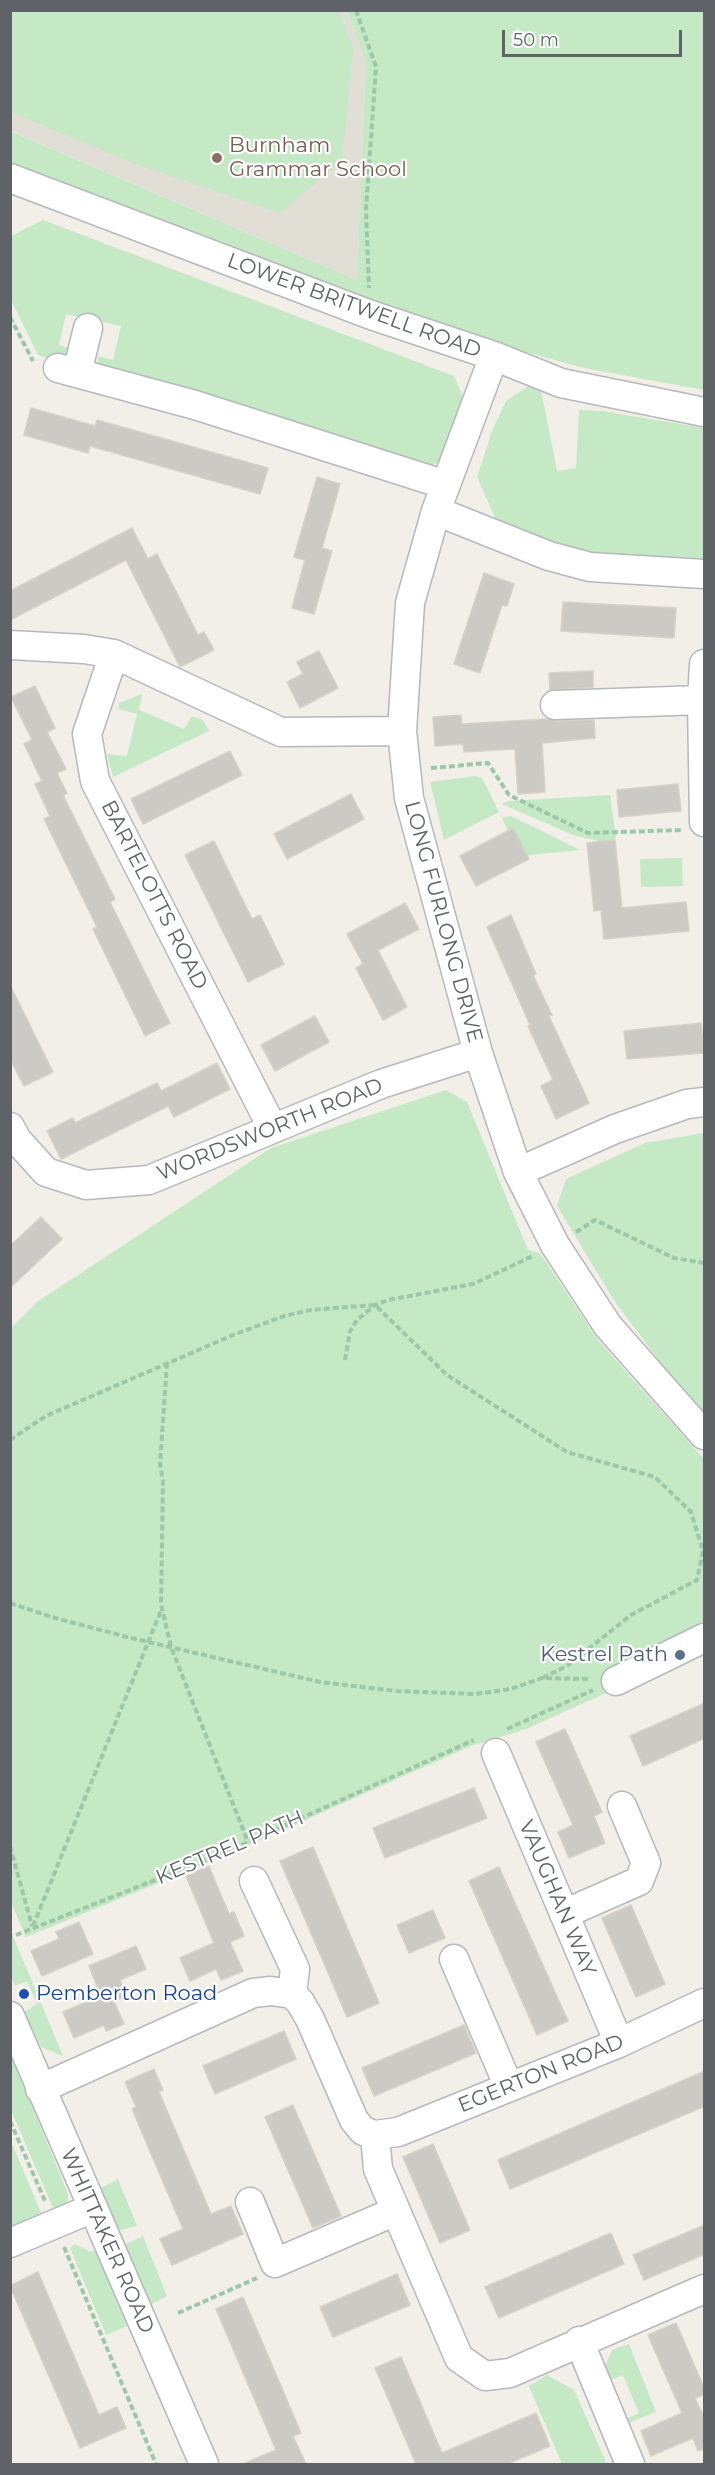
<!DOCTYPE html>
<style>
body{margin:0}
#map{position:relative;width:715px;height:2475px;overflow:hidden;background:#f1efe8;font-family:Montserrat,sans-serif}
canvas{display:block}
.frame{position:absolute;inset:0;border:12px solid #5f6368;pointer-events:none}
.scale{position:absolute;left:502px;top:30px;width:180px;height:27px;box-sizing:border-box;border:3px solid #5f6368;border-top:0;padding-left:8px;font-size:18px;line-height:21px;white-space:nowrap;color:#5f6368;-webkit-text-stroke:4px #fff;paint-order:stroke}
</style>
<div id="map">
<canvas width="715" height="2475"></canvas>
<div class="frame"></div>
<div class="scale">50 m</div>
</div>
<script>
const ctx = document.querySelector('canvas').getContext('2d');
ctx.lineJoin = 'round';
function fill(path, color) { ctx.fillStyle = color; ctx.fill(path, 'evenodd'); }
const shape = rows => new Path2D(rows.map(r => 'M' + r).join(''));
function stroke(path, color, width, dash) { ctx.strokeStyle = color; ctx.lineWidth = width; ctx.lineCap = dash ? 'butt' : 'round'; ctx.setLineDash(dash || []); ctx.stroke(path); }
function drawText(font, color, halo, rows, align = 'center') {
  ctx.font = font + ' Montserrat,sans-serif'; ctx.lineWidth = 4.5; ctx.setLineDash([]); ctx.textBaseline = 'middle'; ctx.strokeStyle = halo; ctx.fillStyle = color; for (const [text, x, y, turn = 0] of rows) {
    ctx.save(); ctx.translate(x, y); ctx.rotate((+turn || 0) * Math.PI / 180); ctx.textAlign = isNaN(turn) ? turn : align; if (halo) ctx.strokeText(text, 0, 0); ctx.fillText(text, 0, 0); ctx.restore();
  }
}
const education = shape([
 [11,11,347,11,366,61,357,280,11,131]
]);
const green = shape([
 [10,11,339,11,353,46,342,161,280,213,133,163,11,112],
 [347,11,704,11,704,390,584,368,449,331,11,171,10,131,357,280,366,61],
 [43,220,454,376,467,407,444,461,420,469,99,374,98,356,113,360,121,326,66,314,59,345,79,352,66,363,38,355,11,300,11,236],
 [533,383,540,385,557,471,576,468,579,410,602,411,704,428,704,569,584,560,501,531,477,477,492,431,506,401],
 [142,694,139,710,184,729,192,716,203,720,209,731,113,777,107,754,127,756,137,714,119,709,119,703],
 [476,776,482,778,499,812,444,840,430,782],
 [610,795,616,838,612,844,573,835,502,804,509,801],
 [511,816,580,850,520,856,502,818],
 [682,858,683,886,641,887,640,859],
 [446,1090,467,1102,528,1250,540,1253,598,1340,704,1459,704,1627,605,1674,606,1693,526,1729,471,1746,227,1855,26,1937,10,1900,10,1329,37,1302,271,1148],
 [704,1133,704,1420,615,1302,557,1206,566,1179,645,1143],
 [11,1931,63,2056,41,2047,24,2012,37,2004,27,1981,15,1986,11,1976],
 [10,2052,68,2194,67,2211,53,2208,11,2110],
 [10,2139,45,2222,10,2237],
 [118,2179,137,2226,117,2231,99,2189],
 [143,2236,167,2296,150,2305,124,2245],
 [75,2244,91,2252,95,2250,127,2326,106,2335,70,2248],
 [629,2344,656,2412,626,2424,624,2420,639,2413,623,2375,606,2382,605,2366,612,2350],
 [547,2375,574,2390,607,2464,562,2464,529,2386]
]);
const building = shape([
 [31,408,95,426,97,420,268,468,260,494,90,446,88,453,24,435,31,408],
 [317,477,340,484,322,548,332,551,314,614,292,608,305,560,294,557,317,477],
 [132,528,148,559,157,554,198,635,204,632,214,650,180,667,126,560,10,620,10,591,132,528],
 [484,573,514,584,507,606,502,605,480,673,454,664,484,573],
 [563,602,676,608,674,638,561,631,563,602],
 [319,651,338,688,300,708,287,682,303,674,297,662,319,651],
 [593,671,593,687,550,690,549,673,593,671],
 [35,686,55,728,47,732,66,769,57,773,67,793,63,795,115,899,110,902,170,1023,145,1036,93,929,97,927,44,819,50,816,35,784,42,781,24,744,32,740,11,697,35,686],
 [461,715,462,724,547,719,556,721,594,720,595,738,542,743,545,792,518,794,515,749,464,752,463,744,435,746,433,717,461,715],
 [230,751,242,775,143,824,131,799,230,751],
 [678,784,681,811,619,817,617,790,678,784],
 [351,794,364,819,287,859,274,834,351,794],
 [513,828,529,859,476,886,460,856,513,828],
 [615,840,622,908,686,902,689,931,604,939,601,910,594,911,587,843,615,840],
 [214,841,252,919,260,915,284,964,248,982,185,855,214,841],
 [405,903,419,929,378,950,407,1007,383,1020,356,968,363,964,347,934,405,903],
 [511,915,536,974,533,975,552,1015,549,1016,589,1103,556,1119,541,1086,553,1080,528,1026,530,1025,487,927,511,915],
 [10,985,53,1072,24,1086,10,1059,10,985],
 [315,1016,329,1042,275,1071,261,1045,315,1016],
 [701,1023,704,1053,627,1059,624,1031,701,1023],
 [217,1063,230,1089,174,1117,168,1106,61,1159,47,1131,73,1118,75,1123,157,1083,161,1091,217,1063],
 [41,1217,62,1239,10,1288,10,1246,41,1217],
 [705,1703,705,1738,643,1766,630,1736,705,1703],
 [565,1729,602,1812,594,1816,605,1843,569,1858,558,1832,573,1825,536,1742,565,1729],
 [474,1788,487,1818,385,1858,373,1828,474,1788],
 [313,1847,379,2003,347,2017,280,1861,313,1847],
 [209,1866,229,1914,234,1912,244,1936,230,1942,243,1971,221,1980,216,1969,190,1981,180,1958,214,1943,186,1876,209,1866],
 [499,1867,568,2021,537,2035,469,1881,499,1867],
 [631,1905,665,1984,636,1997,602,1918,631,1905],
 [433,1910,445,1938,409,1953,397,1925,433,1910],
 [79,1922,93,1954,42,1976,31,1951,59,1939,56,1932,79,1922],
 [136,1946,146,1969,120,1980,127,1996,114,2001,124,2024,106,2031,104,2025,74,2038,63,2012,101,1996,89,1966,136,1946],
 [464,2025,476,2053,374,2096,362,2068,464,2025],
 [284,2031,296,2059,215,2094,203,2066,284,2031],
 [154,2069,163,2090,159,2092,211,2214,231,2206,243,2234,172,2265,160,2239,183,2229,132,2109,136,2107,125,2082,154,2069],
 [705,2071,705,2106,510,2189,498,2160,705,2071],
 [293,2105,341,2216,313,2228,265,2117,293,2105],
 [433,2144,470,2230,440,2243,403,2157,433,2144],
 [705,2225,705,2254,644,2280,633,2255,705,2225],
 [611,2233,624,2264,499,2318,485,2287,611,2233],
 [38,2272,99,2415,117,2407,126,2428,80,2448,10,2286,38,2272],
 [397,2274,410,2305,333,2337,320,2307,397,2274],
 [243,2297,301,2433,293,2436,306,2464,243,2464,276,2450,216,2309,243,2297],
 [676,2323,705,2390,705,2394,695,2398,705,2420,705,2448,698,2451,693,2438,651,2456,641,2431,682,2413,648,2335,676,2323],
 [401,2357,442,2453,536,2413,550,2446,507,2464,414,2464,416,2464,375,2368,401,2357]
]);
const path = shape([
 [356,10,376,67,366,210,369,288],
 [10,317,33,361],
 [431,768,488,763,509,795,588,833,682,830],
 [576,1232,595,1220,674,1258,704,1263],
 [345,1360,350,1331,357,1320,375,1305,388,1300,473,1284,533,1256],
 [167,1363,160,1464,163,1481,161,1604,171,1647,248,1842],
 [10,1440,46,1416,62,1409,233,1335,284,1316,310,1310,375,1305,447,1375,567,1452,655,1477,691,1512,703,1551,697,1580,631,1615,567,1666,542,1678],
 [10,1603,55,1618,131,1638,320,1682,396,1691,476,1694,511,1689,542,1678,591,1679],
 [507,1729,593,1690],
 [10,1846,32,1926],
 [33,1926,162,1608],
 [16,1935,226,1852,474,1740],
 [10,2121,45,2201],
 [64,2247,156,2464],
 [178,2313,257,2278]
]);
const minor = shape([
 [10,178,371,315,494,356,561,383,704,412],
 [494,356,436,511,410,603,402,731,409,798,478,1053,518,1172,555,1245,608,1326,704,1435],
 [58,368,195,405,446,485],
 [77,373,88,328],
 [436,511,549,556,590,567,704,574],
 [10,645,84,649,114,654,281,732,402,731],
 [114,654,87,734,95,781,272,1127],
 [704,664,702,700,704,822],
 [555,705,702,700],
 [10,1127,17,1140,46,1172,86,1185,149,1180,381,1084,478,1053],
 [518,1172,615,1129,687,1104,704,1102],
 [616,1681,704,1638],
 [496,1753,619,2043],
 [254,1881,295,1969,292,1994],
 [564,1914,639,1881,646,1863,622,1806],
 [454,1959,509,2087],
 [10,2016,204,2464],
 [40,2089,253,1993,271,1991,292,1994,300,2002,310,2019,354,2120,363,2131,375,2135,378,2169,459,2358,485,2376,510,2373,704,2289],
 [375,2135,398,2132,619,2043,704,2003],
 [250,2202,275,2263,396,2211],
 [10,2243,93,2208],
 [579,2341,630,2464]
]);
const markers = [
 [217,158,6,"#8d6e63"],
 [680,1655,6,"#5c6f8a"],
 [24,1994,6,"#1a4fb4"]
];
const educationNames = [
 ["Burnham",229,146],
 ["Grammar School",229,170]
];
const streetNames = [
 ["LOWER BRITWELL ROAD",354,306,20],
 ["BARTELOTTS ROAD",154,895,63],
 ["LONG FURLONG DRIVE",443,922,75],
 ["WORDSWORTH ROAD",270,1130,-22],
 ["KESTREL PATH",230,1848,-23],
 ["VAUGHAN WAY",557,1898,67],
 ["EGERTON ROAD",541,2074,-22],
 ["WHITTAKER ROAD",107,2241,66]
];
const serviceNames = [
 ["Kestrel Path",668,1655]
];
const transitNames = [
 ["Pemberton Road",36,1994]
];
fill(education, '#e1ded6');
fill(green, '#c5e8c5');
fill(building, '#cccac5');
stroke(building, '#d6d1c6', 1.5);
stroke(minor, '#b5b8bc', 31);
stroke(path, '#9cc7a9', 4, [6, 3]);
stroke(minor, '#fff', 28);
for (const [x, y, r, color] of markers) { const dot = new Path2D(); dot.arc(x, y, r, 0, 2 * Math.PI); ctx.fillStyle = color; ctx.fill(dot); stroke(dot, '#fff', 2); }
drawText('21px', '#785e54', '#fff', educationNames, 'left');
drawText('21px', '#5f6368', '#fff', streetNames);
drawText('21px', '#4e5e75', '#fff', serviceNames, 'right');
drawText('21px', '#164399', '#fff', transitNames, 'left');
</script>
